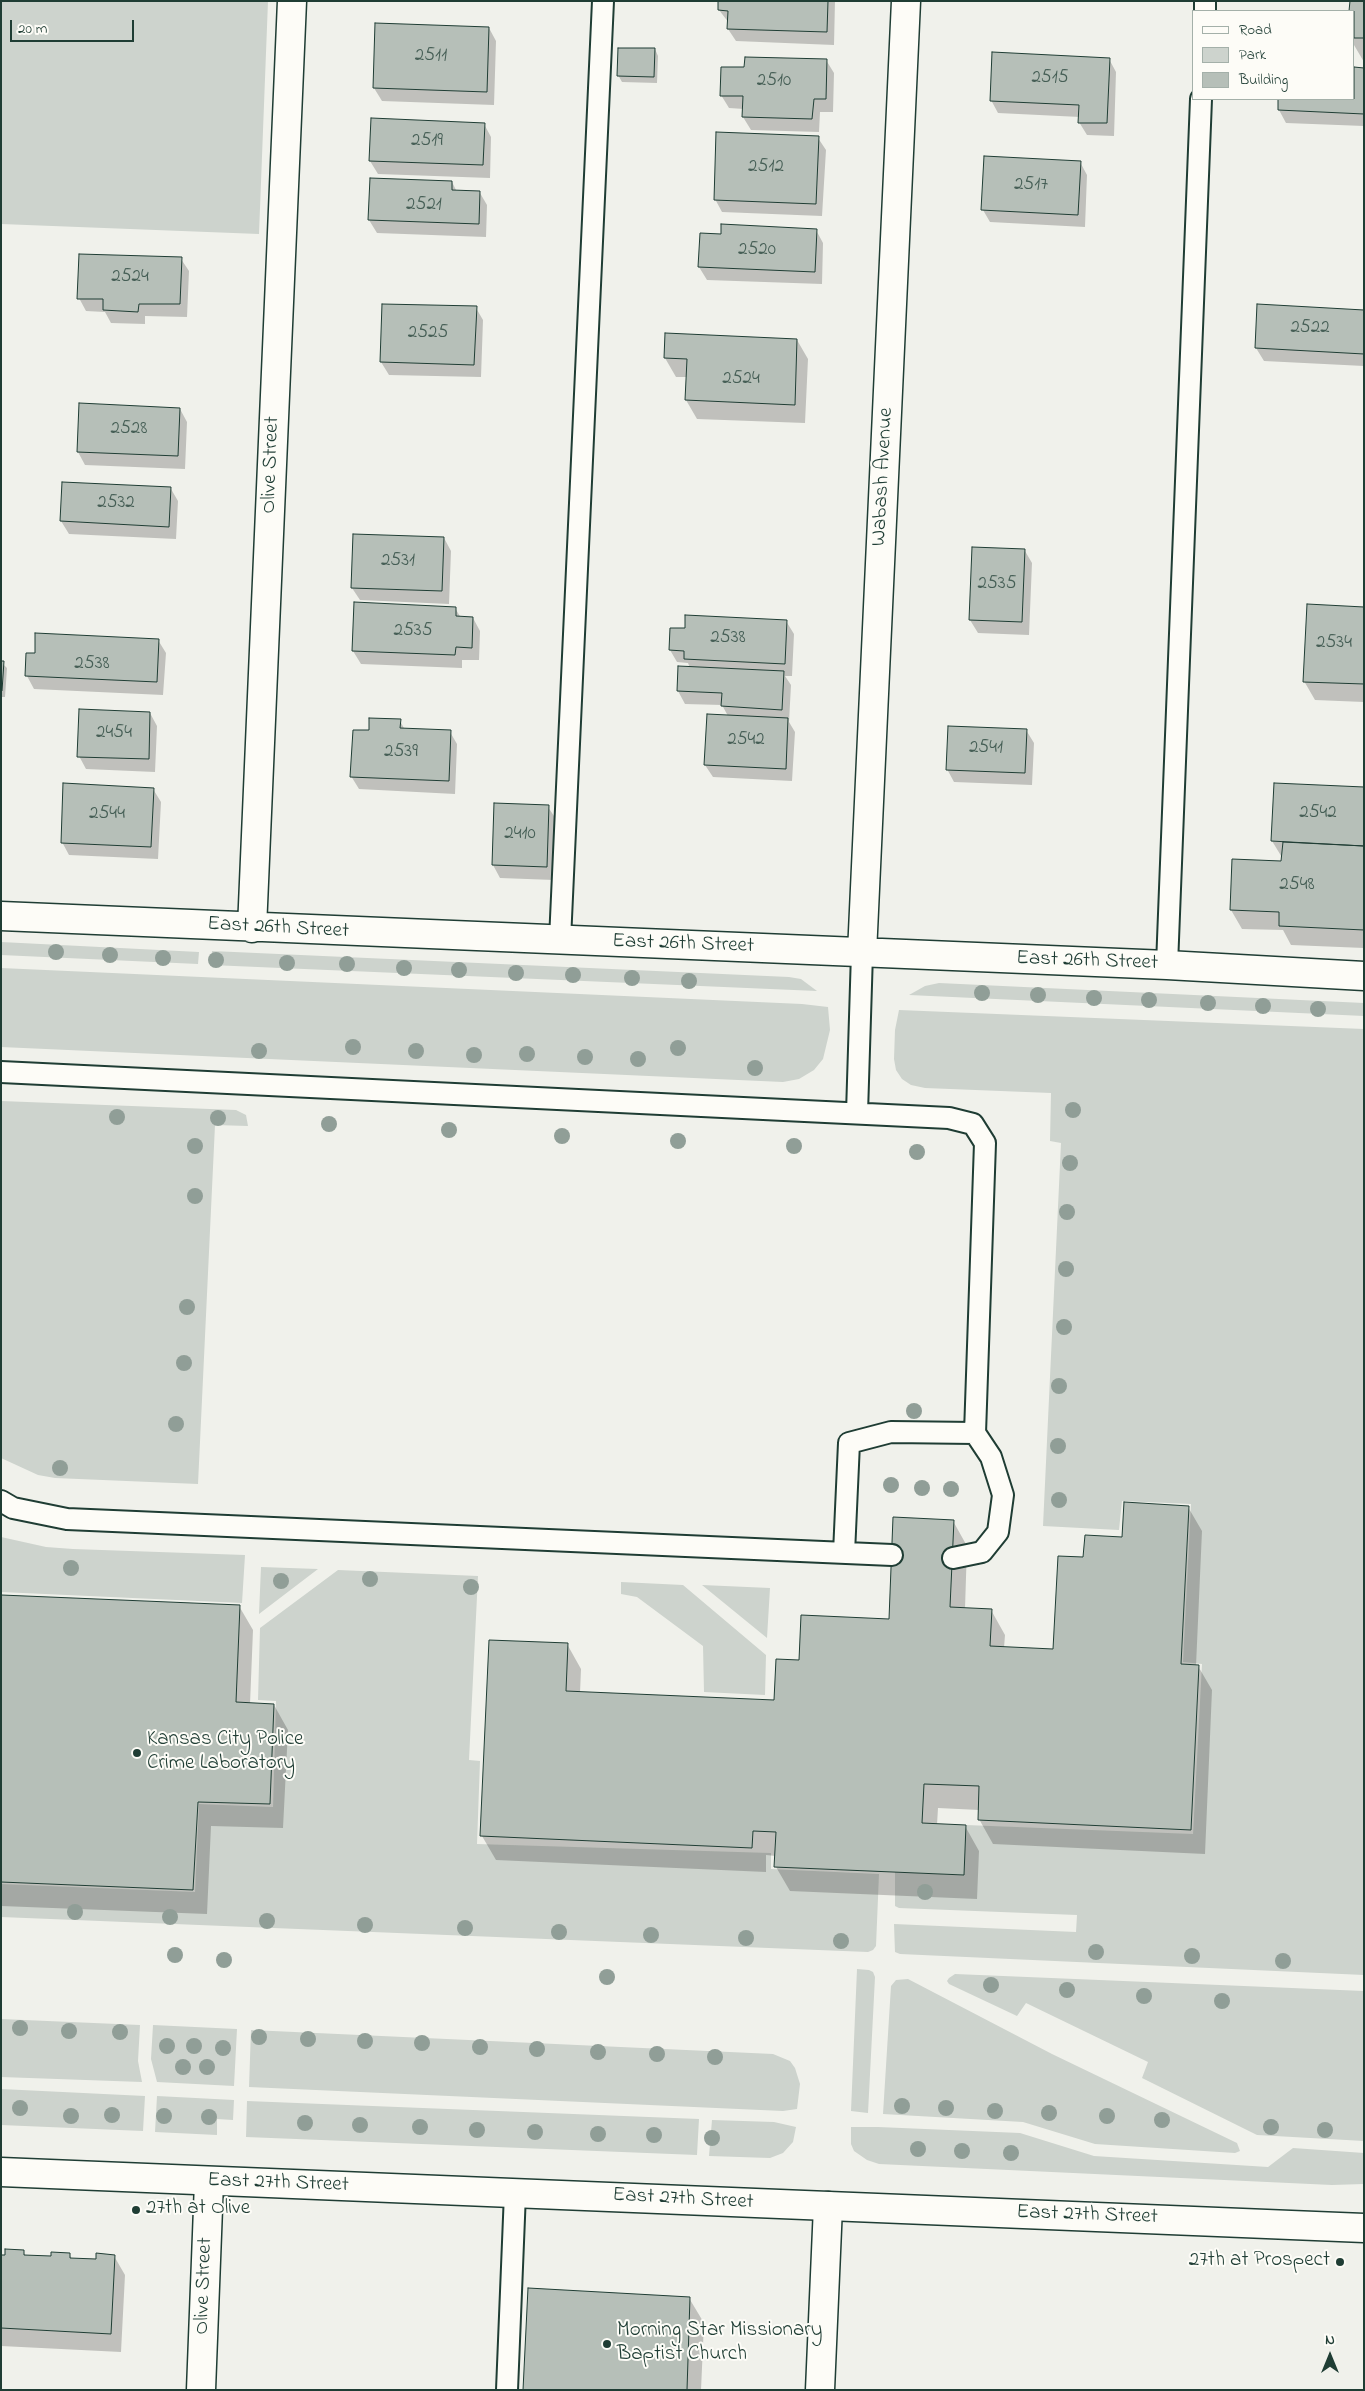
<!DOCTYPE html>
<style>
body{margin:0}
#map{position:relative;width:1365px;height:2391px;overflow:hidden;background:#f0f1eb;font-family:"Indie Flower",sans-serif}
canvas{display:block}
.frame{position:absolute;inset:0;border:2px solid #1f3d34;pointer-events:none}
.legend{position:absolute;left:1192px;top:10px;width:162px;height:90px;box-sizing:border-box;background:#fdfcf7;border:1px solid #a4b0a9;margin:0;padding:6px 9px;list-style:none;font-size:15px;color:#1f3d34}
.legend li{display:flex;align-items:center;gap:10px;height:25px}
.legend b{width:25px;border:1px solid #a4b0a9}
.north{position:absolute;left:1305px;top:2331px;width:50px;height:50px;-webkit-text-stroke:4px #fdfcf7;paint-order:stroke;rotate:0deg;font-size:14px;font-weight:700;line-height:20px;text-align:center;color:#1f3d34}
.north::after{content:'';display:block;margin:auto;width:18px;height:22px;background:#1f3d34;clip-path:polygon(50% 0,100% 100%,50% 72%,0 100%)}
.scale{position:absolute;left:10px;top:20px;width:124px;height:22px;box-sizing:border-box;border:2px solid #1f3d34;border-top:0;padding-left:6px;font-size:15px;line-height:18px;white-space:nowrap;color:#1f3d34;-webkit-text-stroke:4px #fdfcf7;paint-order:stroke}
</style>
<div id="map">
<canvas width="1365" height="2391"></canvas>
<div class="frame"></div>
<ul class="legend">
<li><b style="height:6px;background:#fdfcf7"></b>Road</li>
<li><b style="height:14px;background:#cdd3cd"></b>Park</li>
<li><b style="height:14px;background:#b6bfb8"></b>Building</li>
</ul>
<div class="north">N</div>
<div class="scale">20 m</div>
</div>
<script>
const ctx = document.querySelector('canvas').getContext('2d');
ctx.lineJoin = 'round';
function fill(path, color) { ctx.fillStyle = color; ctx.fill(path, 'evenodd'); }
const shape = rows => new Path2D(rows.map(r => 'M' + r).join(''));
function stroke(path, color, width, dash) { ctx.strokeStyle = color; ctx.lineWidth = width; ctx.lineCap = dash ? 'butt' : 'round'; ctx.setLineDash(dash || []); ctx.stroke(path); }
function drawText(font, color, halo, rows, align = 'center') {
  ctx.font = font + ' "Indie Flower",sans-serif'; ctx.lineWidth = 4; ctx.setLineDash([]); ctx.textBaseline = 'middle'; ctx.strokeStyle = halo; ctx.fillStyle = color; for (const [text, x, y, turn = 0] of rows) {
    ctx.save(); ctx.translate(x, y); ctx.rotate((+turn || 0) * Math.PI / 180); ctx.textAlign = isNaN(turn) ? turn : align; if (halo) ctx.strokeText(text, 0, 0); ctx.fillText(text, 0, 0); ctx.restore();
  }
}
const green = shape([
 [1,1,268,1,259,234,1,224],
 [1,942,199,952,198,964,1,955],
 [212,951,789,977,801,979,817,991,211,965],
 [1,968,802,1004,828,1007,830,1030,823,1059,814,1070,799,1079,783,1082,1,1047],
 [939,983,1364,1003,1364,1016,909,995,925,986],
 [899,1010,1364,1029,1364,1975,900,1954,895,1952,894,1924,1076,1932,1077,1915,899,1908,895,1906,895,1872,964,1875,966,1825,1193,1834,1202,1664,1183,1662,1191,1504,1122,1501,1119,1530,1043,1526,1061,1143,1050,1141,1051,1093,925,1088,911,1085,902,1079,896,1070,894,1059,895,1030],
 [1,1101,236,1110,246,1115,248,1126,215,1125,198,1484,55,1478,38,1475,1,1458],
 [1,1537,46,1547,73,1549,245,1555,242,1603,1,1592],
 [261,1567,318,1569,259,1614],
 [338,1570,478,1576,469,1760,480,1761,477,1844,771,1853,771,1869,879,1874,876,1946,873,1950,868,1952,1,1917,1,1884,195,1892,199,1804,273,1807,276,1701,258,1700,260,1628],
 [621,1582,683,1585,766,1655,765,1695,704,1692,703,1646,637,1597,621,1594],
 [702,1585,770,1588,767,1638],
 [857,1969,869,1970,873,1972,875,1977,868,2113,851,2111],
 [955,1974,1364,1991,1364,2141,1257,2135,1142,2078,1148,2062,1026,2003,1017,2016,949,1984,947,1981,949,1978],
 [908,1979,1052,2054,1237,2143,1240,2151,1235,2153,1095,2144,1023,2122,883,2114,891,1986,896,1980],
 [1,2019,140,2025,138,2061,142,2082,1,2077],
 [153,2025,237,2029,234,2086,157,2082,151,2059],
 [251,2030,773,2054,790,2061,795,2068,800,2084,797,2109,783,2111,249,2087],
 [1,2089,145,2096,143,2131,1,2125],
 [157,2096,234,2100,233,2120,217,2119,217,2135,155,2132],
 [247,2101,699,2119,697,2155,246,2137],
 [712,2120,774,2122,796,2127,793,2142,783,2153,770,2158,709,2156],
 [851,2127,878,2127,1020,2133,1094,2156,1268,2167,1293,2148,1364,2153,1364,2184,1332,2185,879,2164,867,2160,854,2151,851,2144]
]);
const shadow = shape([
 [720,1,835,1,834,45,736,41,728,29,729,23,719,10],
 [1351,1,1364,1,1364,62,1354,45,1354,11,1350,11],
 [489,28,496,41,494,105,382,101,374,88],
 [655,49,658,56,657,83,622,82,618,75],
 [1109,59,1116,72,1114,136,1087,135,1079,122,1080,117,998,113,991,100],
 [826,60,834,73,833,112,820,112,819,132,751,130,743,117,744,109,729,108,721,95,746,69],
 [1354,69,1364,69,1364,126,1286,123,1279,110,1279,99,1354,99],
 [484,124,491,137,490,178,378,174,370,161],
 [818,138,826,150,822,216,722,212,715,199],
 [1080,162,1087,175,1085,227,990,222,983,210],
 [452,182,457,192,480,193,487,205,486,237,377,233,369,220],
 [816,230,823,243,822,284,707,280,699,267],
 [181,259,189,271,187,317,145,316,145,324,111,323,105,312,86,311,79,298],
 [476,308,483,320,481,377,389,375,381,362],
 [1364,311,1364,366,1264,361,1256,348],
 [797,340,808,359,805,423,697,419,686,400,687,377,676,377,665,358],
 [180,409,187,422,185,469,85,465,78,452],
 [171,489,178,501,176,539,69,534,61,521],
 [444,538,451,551,449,604,360,600,352,588],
 [1025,551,1032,563,1029,635,978,633,970,620],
 [455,608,461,618,473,618,480,631,479,660,462,660,462,668,361,664,353,651],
 [1364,608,1364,702,1315,700,1304,681],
 [786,621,794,634,792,676,785,676,791,685,789,722,795,732,792,781,713,777,705,765,728,716,722,705,685,704,678,691,690,668,688,663,677,662,670,650],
 [158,640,166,653,163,695,34,689,27,676],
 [1,662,7,668,5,697,1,697],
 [150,713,157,726,155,772,86,769,79,756],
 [400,721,405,730,450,732,457,744,455,794,359,789,351,776,370,732],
 [1026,730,1034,743,1032,785,954,782,947,769],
 [153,789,161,802,158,859,69,855,62,842],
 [1364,789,1364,948,1291,945,1283,930,1242,929,1231,910,1283,863,1283,859,1272,841],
 [495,805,548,807,556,819,554,880,500,878,493,865],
 [1188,1507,1202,1531,1196,1666,1198,1666,1212,1690,1205,1854,993,1844,979,1819,979,1810,938,1808,937,1825,965,1826,979,1851,977,1899,790,1891,776,1867,776,1856,766,1855,766,1872,496,1860,482,1836,567,1644,581,1669,580,1693,775,1702,800,1662,890,1620,953,1521,967,1546,965,1609,991,1610,1005,1635,1004,1648,1055,1651,1085,1559],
 [1,1596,239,1606,253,1630,250,1704,274,1705,288,1730,283,1828,211,1826,207,1914,1,1906],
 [23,2252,26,2256,52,2257,69,2254,72,2259,97,2261,114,2256,125,2275,121,2352,1,2346,1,2256],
 [689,2298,704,2323,701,2390,524,2390]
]);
const building = shape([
 [718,1,828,1,827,32,727,29,728,11,718,10,718,1],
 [1350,1,1364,1,1364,38,1354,38,1354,11,1349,11,1350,1],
 [375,23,489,27,487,92,373,88,375,23],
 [618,48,655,48,654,77,617,76,618,48],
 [992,52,1110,58,1107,123,1078,123,1079,105,990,101,992,52],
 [745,57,827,59,826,99,814,99,812,119,742,117,743,96,720,96,721,67,744,67,745,57],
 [1354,67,1364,68,1364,114,1278,110,1278,99,1354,99,1354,67],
 [371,118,485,123,483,165,369,161,371,118],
 [716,132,819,136,816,204,714,200,716,132],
 [984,156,1081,161,1078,215,981,210,984,156],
 [370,178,452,181,452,190,480,191,479,224,368,220,370,178],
 [721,224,817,229,815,272,698,267,700,233,721,234,721,224],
 [79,254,182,257,180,304,139,304,138,312,103,310,103,299,77,299,79,254],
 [382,304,477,306,474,365,380,362,382,304],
 [1257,304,1364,310,1364,354,1255,348,1257,304],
 [665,333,797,339,795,405,685,400,687,359,664,358,665,333],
 [79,403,180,408,178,456,77,452,79,403],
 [62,482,171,487,169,527,60,521,62,482],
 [353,534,444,537,442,591,351,588,353,534],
 [972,547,1025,549,1022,622,969,620,972,547],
 [354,602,456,607,456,616,473,617,472,648,456,647,455,655,352,651,354,602],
 [1307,604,1364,607,1364,684,1303,682,1307,604],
 [685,615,787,620,785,664,684,659,684,651,669,650,670,628,685,628,685,615],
 [35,633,159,639,157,682,25,676,26,653,35,653,35,633],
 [1,661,4,661,2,691,1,691,1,661],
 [678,666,784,671,782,710,721,706,722,693,677,691,678,666],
 [79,709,150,712,149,759,77,757,79,709],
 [707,714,788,718,786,769,704,765,707,714],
 [369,718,401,719,400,728,451,730,449,781,350,777,353,730,369,730,369,718],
 [948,726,1027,729,1025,773,946,770,948,726],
 [63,783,154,788,151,847,61,843,63,783],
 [1274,783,1364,787,1364,846,1271,841,1274,783],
 [494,803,549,805,547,867,492,865,494,803],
 [1283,842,1364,846,1364,930,1279,926,1279,912,1230,910,1232,859,1281,861,1283,842],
 [1124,1502,1189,1506,1181,1664,1199,1665,1191,1830,978,1820,979,1786,924,1784,922,1823,966,1825,964,1875,774,1867,776,1832,753,1831,752,1848,480,1836,489,1640,568,1643,566,1691,774,1700,776,1659,799,1660,801,1615,889,1619,893,1517,954,1520,950,1607,992,1609,990,1646,1053,1649,1058,1556,1083,1557,1085,1535,1122,1537,1124,1502],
 [1,1595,240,1605,236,1702,274,1704,270,1804,198,1802,193,1890,1,1882,1,1595],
 [5,2249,24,2250,24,2255,51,2256,51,2252,70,2253,70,2258,96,2259,96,2253,115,2255,111,2334,1,2328,1,2255,5,2255,5,2249],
 [528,2288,690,2297,687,2390,523,2390,528,2288]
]);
const service = shape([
 [1205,11,1205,1],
 [560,940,603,1],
 [1167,965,1201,99],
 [1,1072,949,1118,973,1124,985,1143,975,1433,991,1457,1003,1495,998,1532,982,1552,953,1558],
 [857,1113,862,953],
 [1,1501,13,1508,67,1519,892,1555],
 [844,1553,849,1443,891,1432,975,1433],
 [507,2390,515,2193]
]);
const minor = shape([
 [1,916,1167,965,1364,976],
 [252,928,292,1],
 [862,953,906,1],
 [201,2390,209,2182],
 [820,2390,828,2206]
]);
const secondary = shape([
 [1,2172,1364,2228]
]);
const trees = [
 [56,952],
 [110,955],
 [163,958],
 [216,960],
 [287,963],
 [347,964],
 [404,968],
 [459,970],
 [516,973],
 [573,975],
 [632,978],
 [689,981],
 [982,993],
 [1038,995],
 [1094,998],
 [1149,1000],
 [1208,1003],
 [1263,1006],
 [1318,1009],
 [353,1047],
 [678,1048],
 [259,1051],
 [416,1051],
 [527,1054],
 [474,1055],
 [585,1057],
 [638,1059],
 [755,1068],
 [1073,1110],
 [117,1117],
 [218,1118],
 [329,1124],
 [449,1130],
 [562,1136],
 [678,1141],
 [195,1146],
 [794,1146],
 [917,1152],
 [1070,1163],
 [195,1196],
 [1067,1212],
 [1066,1269],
 [187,1307],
 [1064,1327],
 [184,1363],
 [1059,1386],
 [914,1411],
 [176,1424],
 [1058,1446],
 [60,1468],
 [891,1485],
 [922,1488],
 [951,1489],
 [1059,1500],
 [71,1568],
 [370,1579],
 [281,1581],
 [471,1587],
 [925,1892],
 [75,1912],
 [170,1917],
 [267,1921],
 [365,1925],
 [465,1928],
 [559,1932],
 [651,1935],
 [746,1938],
 [841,1941],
 [1096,1952],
 [175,1955],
 [1192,1956],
 [224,1960],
 [1283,1961],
 [607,1977],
 [991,1985],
 [1067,1990],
 [1144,1996],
 [1222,2001],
 [20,2028],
 [69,2031],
 [120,2032],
 [259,2037],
 [308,2039],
 [365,2041],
 [422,2043],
 [167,2046],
 [194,2046],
 [480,2047],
 [223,2048],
 [537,2049],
 [598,2052],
 [657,2054],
 [715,2057],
 [183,2067],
 [207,2067],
 [902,2106],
 [20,2108],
 [946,2108],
 [995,2111],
 [1049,2113],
 [112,2115],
 [71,2116],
 [164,2116],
 [1107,2116],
 [209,2117],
 [1162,2120],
 [305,2123],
 [360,2125],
 [420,2127],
 [1271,2127],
 [477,2130],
 [1325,2130],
 [535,2132],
 [598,2134],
 [654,2135],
 [712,2138],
 [918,2149],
 [962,2151],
 [1011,2153]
];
const markers = [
 [137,1753,5,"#1f3d34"],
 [136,2210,5,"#1f3d34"],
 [1340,2262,5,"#1f3d34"],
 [607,2344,5,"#1f3d34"]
];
const numberNames = [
 ["2511",431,57],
 ["2515",1050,79],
 ["2510",774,82],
 ["2519",427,142],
 ["2512",766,168],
 ["2517",1031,186],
 ["2521",424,206],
 ["2520",757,251],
 ["2524",130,278],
 ["2522",1310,329],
 ["2525",428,334],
 ["2524",741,380],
 ["2528",129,430],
 ["2532",116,504],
 ["2531",398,562],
 ["2535",997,585],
 ["2535",413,632],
 ["2538",728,639],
 ["2534",1334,644],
 ["2538",92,665],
 ["2454",114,734],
 ["2542",746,741],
 ["2541",986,749],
 ["2539",401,753],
 ["2542",1318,814],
 ["2544",107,815],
 ["2410",520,835],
 ["2548",1297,886]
];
const streetNames = [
 ["Olive Street",272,465,-88],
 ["Wabash Avenue",884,477,-87],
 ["East 26th Street",278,929,3],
 ["East 26th Street",683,945,2],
 ["East 26th Street",1087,962,2],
 ["East 27th Street",278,2184,2],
 ["East 27th Street",683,2200,3],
 ["East 27th Street",1087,2216,2],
 ["Olive Street",205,2286,-88]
];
const poiNames = [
 ["Kansas City Police",147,1741],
 ["Crime Laboratory",147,1765],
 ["27th at Olive",146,2210],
 ["27th at Prospect",1330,2262,"right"],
 ["Morning Star Missionary",617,2332],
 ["Baptist Church",617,2356]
];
fill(green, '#cdd3cd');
fill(shadow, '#0003');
fill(building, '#b6bfb8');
stroke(building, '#1f3d34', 1);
stroke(service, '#1f3d34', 24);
stroke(minor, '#1f3d34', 31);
stroke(secondary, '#1f3d34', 31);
stroke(service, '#fdfcf7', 20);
stroke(minor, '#fdfcf7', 28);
stroke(secondary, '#fdfcf7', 28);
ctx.fillStyle = '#909e97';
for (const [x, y] of trees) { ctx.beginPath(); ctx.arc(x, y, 8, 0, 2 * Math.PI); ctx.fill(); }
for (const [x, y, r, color] of markers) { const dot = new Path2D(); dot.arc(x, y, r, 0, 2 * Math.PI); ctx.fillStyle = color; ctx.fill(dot); stroke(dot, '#fdfcf7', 2); }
drawText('19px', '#455e55', null, numberNames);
drawText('21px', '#1f3d34', '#fdfcf7', streetNames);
drawText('21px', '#1f3d34', '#fdfcf7', poiNames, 'left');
</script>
